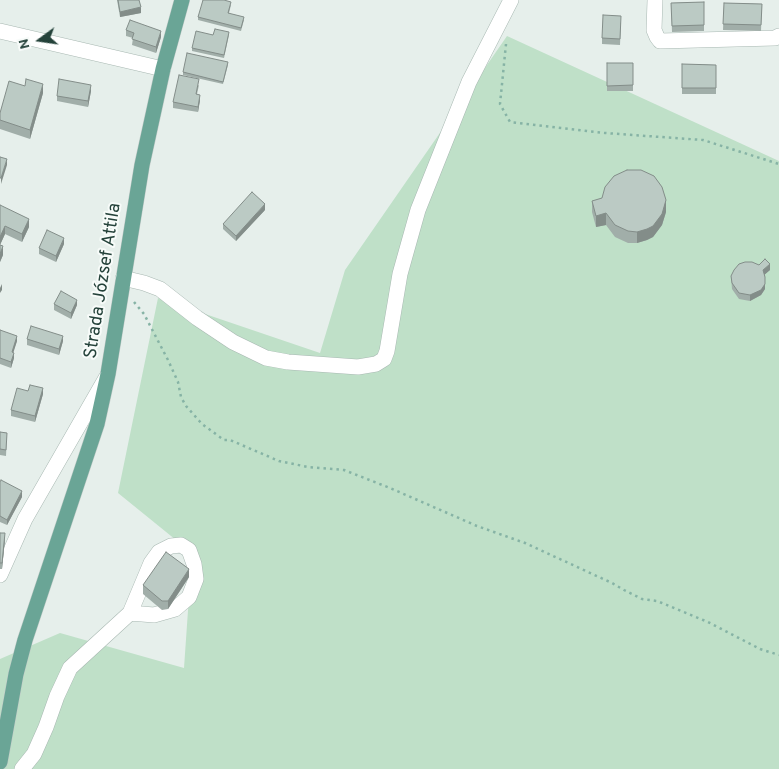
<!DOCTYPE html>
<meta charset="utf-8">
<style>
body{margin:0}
#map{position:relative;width:779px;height:769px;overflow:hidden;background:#e6efeb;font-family:Overpass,sans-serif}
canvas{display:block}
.north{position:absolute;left:15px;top:15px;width:50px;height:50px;-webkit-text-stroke:4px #f7fbf9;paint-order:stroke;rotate:256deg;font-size:14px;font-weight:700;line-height:20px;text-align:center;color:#24423a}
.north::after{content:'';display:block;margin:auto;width:18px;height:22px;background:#24423a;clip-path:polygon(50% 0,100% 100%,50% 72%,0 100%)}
</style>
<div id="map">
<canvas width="779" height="769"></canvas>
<div class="north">N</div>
</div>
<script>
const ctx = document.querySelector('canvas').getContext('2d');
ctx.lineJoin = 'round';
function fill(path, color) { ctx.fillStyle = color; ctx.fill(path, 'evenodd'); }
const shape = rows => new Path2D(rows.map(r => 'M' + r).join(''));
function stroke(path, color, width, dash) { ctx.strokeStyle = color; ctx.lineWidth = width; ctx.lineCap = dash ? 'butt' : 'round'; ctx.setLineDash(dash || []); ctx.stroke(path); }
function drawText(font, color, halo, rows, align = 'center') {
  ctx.font = font + ' Overpass,sans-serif'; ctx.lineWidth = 4; ctx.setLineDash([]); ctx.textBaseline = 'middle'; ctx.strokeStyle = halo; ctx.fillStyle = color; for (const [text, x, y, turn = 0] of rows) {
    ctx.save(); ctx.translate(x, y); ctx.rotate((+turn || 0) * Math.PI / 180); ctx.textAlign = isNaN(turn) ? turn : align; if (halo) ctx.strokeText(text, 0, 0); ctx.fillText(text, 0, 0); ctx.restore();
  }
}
const green = shape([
 [507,36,779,161,779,769,0,769,0,659,60,633,184,668,192,553,118,493,158,298,320,353,345,270]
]);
const path = shape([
 [506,44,500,104,510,122,605,133,703,140,779,164],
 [134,302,144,314,168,360,178,382,181,397,186,406,202,424,224,440,230,440,279,461,308,467,344,470,390,488,477,526,525,543,612,583,624,590,642,599,657,601,708,622,760,649,779,655]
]);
const minor = shape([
 [655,0,654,30,657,37,660,41,775,38,779,36],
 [0,31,163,69],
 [123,278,144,283,160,289,197,318,233,342,266,358,288,362,358,367,376,364,384,359,387,351,400,274,418,210,469,82,511,0],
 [0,575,25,519,106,378],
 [22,769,34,754,46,727,57,696,70,668,130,613,151,563,159,552,171,546,181,545,189,550,194,564,196,579,189,597,175,609,154,615,130,613]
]);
const major = shape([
 [0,762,16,674,25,640,97,424,108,374,142,165,163,69,182,0]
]);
const wall = shape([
 [117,0,139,0,141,13,120,17],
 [704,2,704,31,672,32,671,3],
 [724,3,762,4,761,31,723,30],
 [231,5,229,13,244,20,241,31,198,20,198,17],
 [621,22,620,45,602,44,602,38],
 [126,30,161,37,156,53,132,45,133,38,126,36],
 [229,35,224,58,192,51,192,48],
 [607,63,633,63,633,91,607,91],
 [682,64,716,65,716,94,682,94],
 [228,65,223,84,183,75,183,72],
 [199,85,197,94,200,100,198,112,173,108,173,102],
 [25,86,43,93,30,139,0,129,0,113],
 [91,91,88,107,57,101,57,96],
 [592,201,666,212,662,225,653,237,647,240,637,243,628,243,615,237,606,225,596,227,592,212],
 [0,205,29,227,22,242,5,234,0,245,3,255,0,262],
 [265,210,236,241,223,229,223,224],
 [64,244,56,262,39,254,39,248],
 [770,270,765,274,765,289,761,295,750,301,739,299,732,289,731,276],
 [54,304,77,305,71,319,54,310],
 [0,330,17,341,13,352,14,358,11,368,0,364],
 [27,339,63,341,59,355,27,345],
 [28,391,43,394,35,422,11,416,11,410],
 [0,432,7,433,6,456,0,455],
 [0,482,22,497,7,525,0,522],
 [0,533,5,539,2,569,0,569],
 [189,577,168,609,162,610,143,594,143,585]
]);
const shadedWall = shape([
 [141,7,141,13,120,17,120,12],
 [161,31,161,37,156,53,156,47],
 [43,84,43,93,30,139,30,130],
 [91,85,91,91,88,107,88,101],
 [200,95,200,100,198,112,198,107],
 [7,159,7,165,1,184,1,178],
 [666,200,666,212,662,225,653,237,647,240,637,243,637,232],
 [265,204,265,210,236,241,236,236],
 [606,213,606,225,596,227,596,216],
 [29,219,29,227,22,242,22,234],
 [5,226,5,234,0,245,0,237],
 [64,238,64,244,56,262,56,256],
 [3,246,3,255,0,262,0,254],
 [770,264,770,270,763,276,763,270],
 [765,277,765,289,761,295,750,301,750,295],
 [2,284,2,290,0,293,0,288],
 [77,300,77,305,71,319,71,313],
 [17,336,17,341,12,357,12,352],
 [63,336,63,341,59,355,59,349],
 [14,353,14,358,11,368,11,362],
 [43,388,43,394,35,422,35,416],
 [22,491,22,497,7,525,7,520],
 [5,533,5,539,2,569,2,563],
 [189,569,189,577,168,609,168,601]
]);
const building = shape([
 [118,0,139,0,141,7,120,12,118,0],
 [203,0,224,0,231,2,228,13,244,17,241,28,198,17,203,0],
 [704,2,704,25,672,26,671,3,704,2],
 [724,3,762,4,761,25,723,24,724,3],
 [603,15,621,16,620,39,602,38,603,15],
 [130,20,161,31,156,47,132,39,134,33,126,30,130,20],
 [215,29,229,32,224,55,192,48,196,31,213,35,215,29],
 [187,53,228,62,223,82,183,72,187,53],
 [607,63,633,63,633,85,607,86,607,63],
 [682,64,716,65,716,88,682,88,682,64],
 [179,75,199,79,196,94,200,95,198,107,173,102,179,75],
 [26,79,43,84,30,130,0,120,0,113,9,81,25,86,26,79],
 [59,79,91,85,88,101,57,96,59,79],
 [0,157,7,159,1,178,0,178,0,157],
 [627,170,641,170,654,176,662,187,666,200,662,214,653,226,647,229,637,232,628,231,615,225,606,213,596,216,592,201,602,198,605,187,614,176,627,170],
 [252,192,265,204,236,236,223,224,252,192],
 [0,205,29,219,22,234,5,226,0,237,0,205],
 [47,230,64,238,56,256,39,248,47,230],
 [0,245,3,246,0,254,0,245],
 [765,259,770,264,763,270,765,277,765,284,761,290,750,295,739,293,732,283,731,276,734,270,739,264,745,262,752,262,759,265,765,259],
 [61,291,77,300,71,313,54,304,61,291],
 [31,326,63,336,59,349,27,339,31,326],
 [0,330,17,336,12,352,14,353,11,362,0,358,0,330],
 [30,385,43,388,35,416,11,410,17,388,28,391,30,385],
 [0,432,7,433,6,450,0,449,0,432],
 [1,480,22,491,7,520,0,516,0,482,1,480],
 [0,533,5,533,2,563,0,563,0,533],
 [166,552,189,569,168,601,162,601,143,585,166,552]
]);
const streetNames = [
 ["Strada József Attila",104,281,-81]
];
fill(green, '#bfe0c8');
stroke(minor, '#a8b8b2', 16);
stroke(major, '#c2cac8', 16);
stroke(path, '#86b3a5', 2.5, [2.5, 4]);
stroke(minor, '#fff', 15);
stroke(major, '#6aa596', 15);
fill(wall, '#a1aea9');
fill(shadedWall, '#838d89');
fill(building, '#bbcac4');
stroke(building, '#838d89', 1);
drawText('18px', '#24423a', '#f7fbf9', streetNames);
</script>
